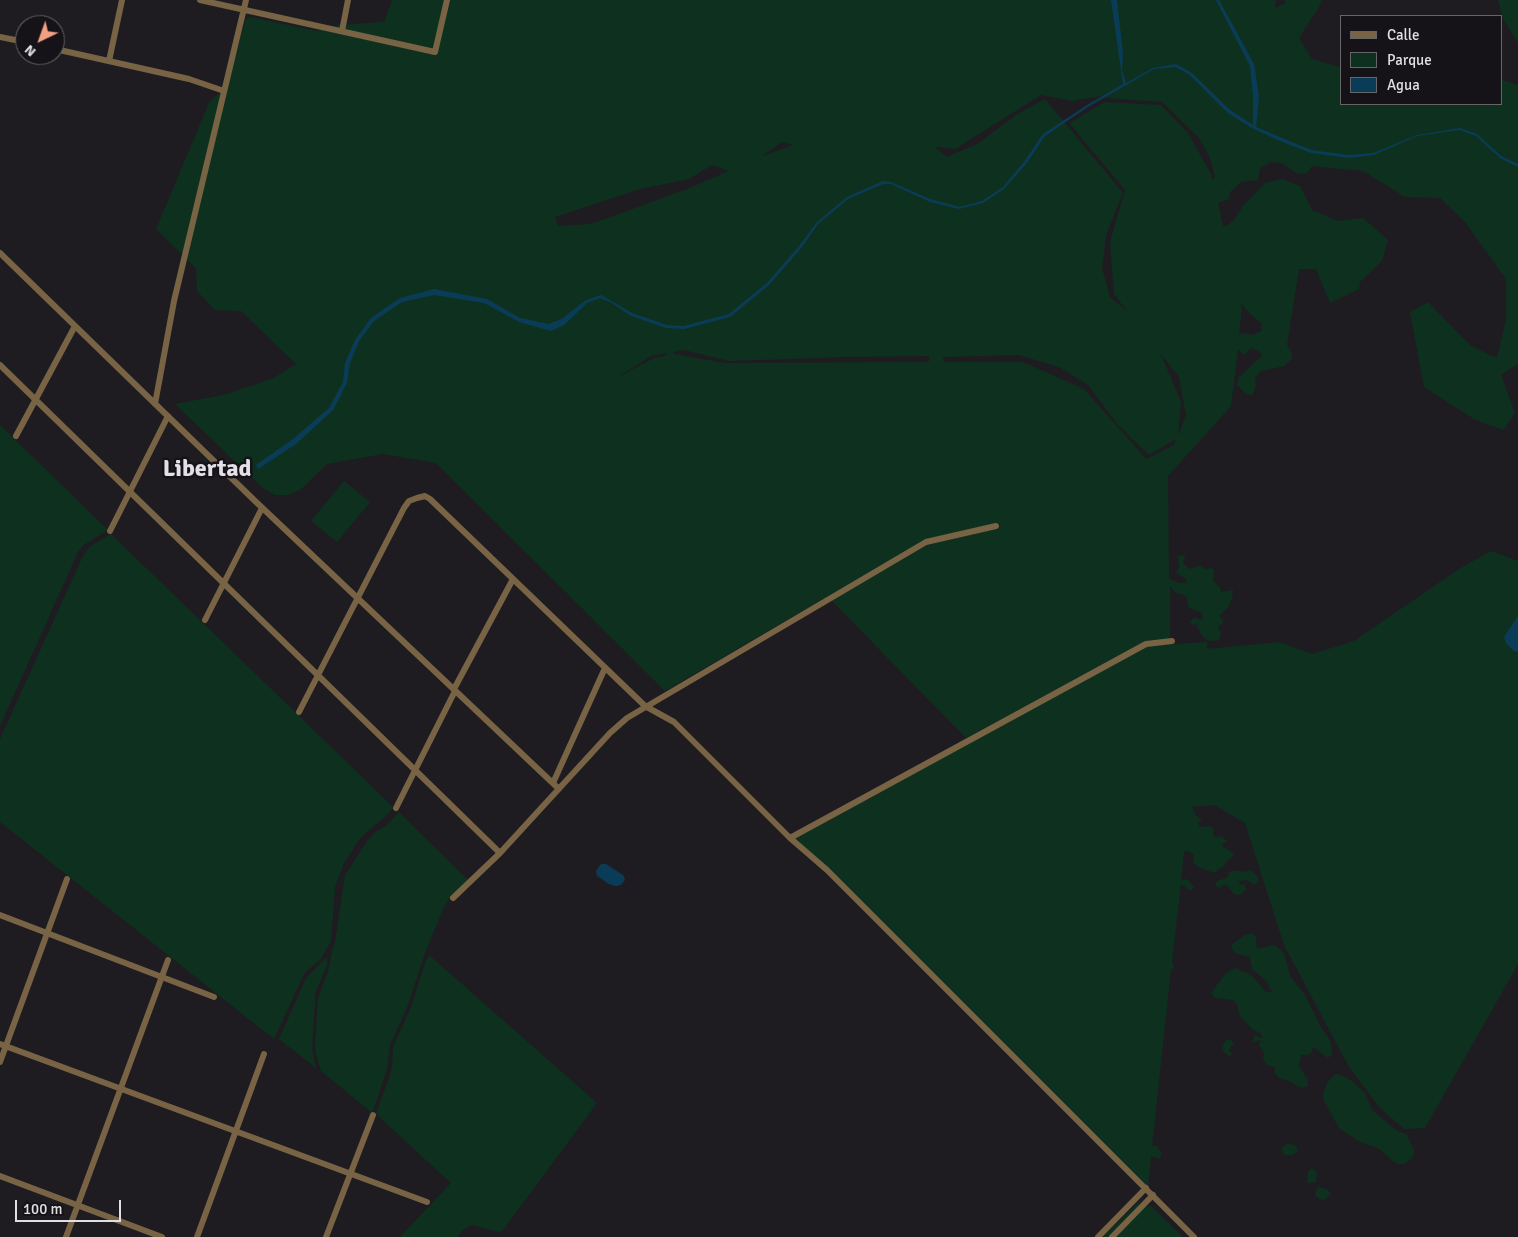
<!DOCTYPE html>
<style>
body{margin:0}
#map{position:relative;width:1518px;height:1237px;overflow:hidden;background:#1e1c21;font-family:Signika,sans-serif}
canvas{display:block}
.legend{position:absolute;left:1340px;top:15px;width:162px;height:90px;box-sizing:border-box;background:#151317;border:1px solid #666568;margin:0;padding:6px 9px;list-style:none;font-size:15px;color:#e0dfe2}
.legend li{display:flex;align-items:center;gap:10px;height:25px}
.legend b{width:25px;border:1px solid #666568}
.north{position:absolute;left:15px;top:15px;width:50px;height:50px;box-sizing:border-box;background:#151317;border:1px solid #666568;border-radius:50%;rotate:222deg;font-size:14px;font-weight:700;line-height:20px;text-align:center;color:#e0dfe2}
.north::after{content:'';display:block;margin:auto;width:18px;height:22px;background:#f39f82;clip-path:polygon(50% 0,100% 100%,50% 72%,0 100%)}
.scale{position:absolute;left:15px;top:1200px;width:106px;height:22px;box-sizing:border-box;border:2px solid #e0dfe2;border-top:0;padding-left:6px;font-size:15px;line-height:18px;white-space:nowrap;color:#e0dfe2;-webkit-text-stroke:4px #151317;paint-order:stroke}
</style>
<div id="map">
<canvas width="1518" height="1237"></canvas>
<ul class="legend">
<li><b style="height:6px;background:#786445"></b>Calle</li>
<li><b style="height:14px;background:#0e311f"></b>Parque</li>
<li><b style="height:14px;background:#0a3c58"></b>Agua</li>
</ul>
<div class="north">N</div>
<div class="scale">100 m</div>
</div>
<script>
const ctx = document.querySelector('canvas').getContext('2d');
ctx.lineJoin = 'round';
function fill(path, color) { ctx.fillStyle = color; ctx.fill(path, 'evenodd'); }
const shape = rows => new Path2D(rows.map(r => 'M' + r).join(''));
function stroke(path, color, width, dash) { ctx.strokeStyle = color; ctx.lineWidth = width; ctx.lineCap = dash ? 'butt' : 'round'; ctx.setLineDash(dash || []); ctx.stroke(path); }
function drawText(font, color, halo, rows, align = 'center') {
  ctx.font = font + ' Signika,sans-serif'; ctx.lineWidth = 5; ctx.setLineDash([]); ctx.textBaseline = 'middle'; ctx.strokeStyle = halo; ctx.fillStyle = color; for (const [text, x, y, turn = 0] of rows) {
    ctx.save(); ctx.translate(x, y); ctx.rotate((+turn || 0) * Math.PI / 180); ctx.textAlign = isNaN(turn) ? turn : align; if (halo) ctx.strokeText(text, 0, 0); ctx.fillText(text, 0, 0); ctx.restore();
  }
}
const green = shape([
 [392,0,1276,0,1275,8,1286,3,1285,0,1322,0,1319,7,1299,38,1312,59,1342,68,1342,104,1502,104,1502,80,1518,85,1518,364,1501,375,1515,413,1503,430,1474,419,1424,387,1410,312,1428,302,1471,346,1497,358,1506,320,1506,279,1465,222,1440,198,1405,197,1363,171,1312,166,1307,173,1297,174,1282,163,1271,162,1260,168,1258,180,1241,182,1230,192,1229,199,1218,203,1223,226,1227,226,1235,219,1243,206,1265,183,1283,179,1300,186,1312,210,1338,221,1363,218,1388,240,1382,261,1360,282,1359,289,1330,303,1316,269,1299,269,1287,345,1292,353,1292,358,1285,366,1261,371,1255,378,1256,387,1253,394,1249,395,1245,393,1237,385,1239,377,1262,356,1259,351,1251,348,1244,355,1238,349,1231,406,1168,476,1169,579,1180,583,1186,583,1187,581,1185,578,1176,573,1179,568,1178,556,1184,555,1185,557,1183,563,1189,569,1200,566,1206,569,1212,568,1214,570,1213,581,1220,587,1221,592,1233,590,1232,598,1228,607,1219,616,1223,620,1223,623,1218,627,1221,635,1219,640,1212,641,1207,640,1202,635,1196,624,1193,625,1191,623,1190,621,1195,617,1200,620,1203,619,1202,613,1188,607,1187,598,1184,595,1176,593,1170,586,1170,636,1168,639,1144,642,966,738,831,600,910,555,917,549,918,550,927,545,1000,528,999,523,924,540,665,691,436,463,383,454,327,464,300,490,288,495,275,495,263,488,175,404,223,395,272,379,296,364,241,311,215,310,197,291,196,268,156,229,209,103,222,90,228,82,246,19,250,17,317,31,339,25,384,22],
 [1041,95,1072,101,1107,95,1106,98,1162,102,1199,138,1210,158,1215,176,1212,180,1211,174,1188,133,1161,105,1105,102,1069,123,1125,190,1110,242,1114,294,1127,311,1110,297,1102,268,1106,235,1123,193,1045,99,1016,115,979,143,947,157,935,147,955,149],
 [782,142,793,145,763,156,763,155],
 [712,165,729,171,685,190,591,224,558,226,555,217,640,189,689,179],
 [1240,302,1249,313,1261,323,1262,331,1252,335,1243,333,1239,334,1242,309],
 [684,350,729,361,845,357,929,356,930,359,928,362,725,363,674,354,673,352],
 [1159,352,1179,377,1186,415,1178,436,1181,402,1163,359],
 [668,353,665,356,654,358,616,378,653,355],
 [1019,355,1059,367,1088,385,1118,425,1149,455,1176,439,1174,445,1146,459,1084,389,1023,362,944,362,943,357],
 [1498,0,1518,0,1518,43,1503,19],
 [0,425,108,530,85,544,78,552,0,726],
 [344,481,370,502,337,542,311,521],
 [111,534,393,807,387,815,361,837,344,863,335,887,331,941,320,960,306,971,303,976,274,1039,0,822,0,739,82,558,89,547],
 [1491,551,1518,561,1518,964,1425,1128,1404,1129,1379,1107,1348,1065,1284,945,1245,823,1215,805,1192,807,1196,816,1201,819,1201,821,1198,822,1200,827,1210,826,1214,830,1213,834,1216,838,1221,836,1226,840,1227,842,1222,844,1223,847,1231,851,1234,855,1226,862,1224,866,1214,873,1198,867,1193,862,1194,855,1188,851,1184,851,1181,881,1185,879,1188,880,1194,887,1190,891,1181,884,1172,962,1174,967,1171,970,1152,1146,1157,1146,1162,1154,1159,1159,1151,1156,1148,1186,833,872,795,839,1146,646,1207,642,1207,649,1280,642,1312,654,1354,641,1459,569],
 [399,812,469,881,451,896,443,909,425,953,408,1005,390,1045,387,1069,373,1111,371,1112,321,1071,316,1054,315,1046,318,998,329,968,332,951,335,942,345,875,368,840,375,832,386,826],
 [1238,870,1243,872,1251,870,1258,877,1258,882,1254,885,1247,880,1239,881,1239,884,1245,885,1246,890,1240,895,1234,894,1226,884,1219,888,1215,885,1217,881,1228,877,1229,872],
 [1251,933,1256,937,1257,949,1275,945,1284,953,1290,976,1305,995,1321,1027,1331,1042,1332,1054,1328,1058,1313,1047,1312,1052,1307,1055,1301,1055,1299,1066,1308,1080,1307,1086,1302,1088,1291,1082,1279,1078,1275,1073,1275,1067,1267,1065,1263,1060,1264,1053,1259,1045,1261,1040,1252,1042,1255,1035,1261,1038,1263,1037,1259,1032,1253,1030,1240,1016,1237,1004,1233,1000,1215,998,1211,993,1225,974,1235,968,1251,975,1266,992,1272,992,1267,982,1252,969,1250,957,1238,954,1233,951,1231,945,1245,935],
 [429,955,597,1103,503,1230,499,1232,472,1225,464,1229,457,1237,400,1237,451,1183,376,1114,392,1069,393,1047,411,1007,425,963],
 [327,958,327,965,315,994,315,1001,312,1048,316,1068,279,1039,306,978,326,958],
 [1226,1040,1231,1040,1234,1044,1228,1050,1232,1054,1230,1057,1223,1051,1222,1048],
 [1335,1074,1341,1075,1351,1080,1365,1093,1372,1110,1396,1130,1407,1135,1414,1150,1413,1156,1409,1161,1404,1164,1398,1164,1393,1161,1378,1148,1360,1142,1339,1128,1324,1101,1323,1095,1327,1083],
 [1288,1143,1296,1146,1298,1151,1293,1155,1284,1155,1281,1148],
 [1310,1169,1313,1169,1317,1172,1316,1182,1309,1183,1307,1181,1308,1173],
 [1318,1187,1326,1189,1331,1193,1325,1200,1320,1199,1315,1195],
 [1139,1202,1139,1205,1108,1237,1103,1237],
 [1151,1206,1183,1237,1116,1237,1145,1207]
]);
const water = shape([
 [1111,0,1117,0,1123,54,1122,70,1126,83,1153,68,1176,64,1192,73,1230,110,1253,125,1253,97,1250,66,1216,0,1219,0,1254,64,1259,97,1256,127,1311,150,1348,155,1373,153,1417,135,1460,128,1477,134,1501,156,1518,164,1518,167,1500,158,1476,136,1459,130,1417,136,1374,155,1349,158,1311,153,1280,141,1252,128,1228,113,1190,75,1176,67,1154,69,1088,107,1045,136,1026,164,1004,189,983,203,959,209,930,202,891,184,883,184,848,199,818,224,802,247,769,285,730,317,684,329,666,328,631,316,612,303,600,298,587,303,564,325,551,331,519,322,484,303,434,295,402,302,374,321,359,341,350,363,347,383,333,410,296,444,258,469,256,465,293,439,329,408,343,382,345,363,355,340,371,318,400,298,434,289,487,299,520,318,549,324,563,318,586,300,601,295,632,313,667,325,684,326,729,314,767,283,800,245,817,222,847,197,883,181,891,182,930,199,960,207,982,201,1003,187,1024,162,1043,134,1087,105,1123,84],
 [1518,616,1518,652,1514,651,1506,643,1504,637],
 [601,864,606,864,617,871,624,876,625,880,621,885,616,886,609,884,597,876,596,871]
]);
const minor = shape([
 [200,0,435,52,447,0],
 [342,31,348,0],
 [0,37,25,42],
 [55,49,189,79,224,91],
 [109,61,122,0],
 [0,253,254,500,559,789],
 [0,365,500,853],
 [155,404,174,301,246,0],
 [16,436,75,326],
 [110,531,168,416],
 [205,620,262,508],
 [454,689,513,579],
 [299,712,404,508,409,501,417,498,425,496,430,499,645,706,674,722,790,838,827,870,1194,1237],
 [553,783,605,668],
 [396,808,455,691],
 [790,838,1146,644,1172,641],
 [453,898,500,853,610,733,627,718,926,542,996,526],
 [0,915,214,997],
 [0,1044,427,1202],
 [0,1062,67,879],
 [0,1176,162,1237],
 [66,1237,168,960],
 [197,1237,264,1054],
 [326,1237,373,1115],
 [1098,1237,1146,1188],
 [1112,1237,1153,1195]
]);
const districtNames = [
 ["Libertad",207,470]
];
fill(green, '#0e311f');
fill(water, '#0a3c58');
stroke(minor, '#786445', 6);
drawText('bold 24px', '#e3e0e7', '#151317', districtNames);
</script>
